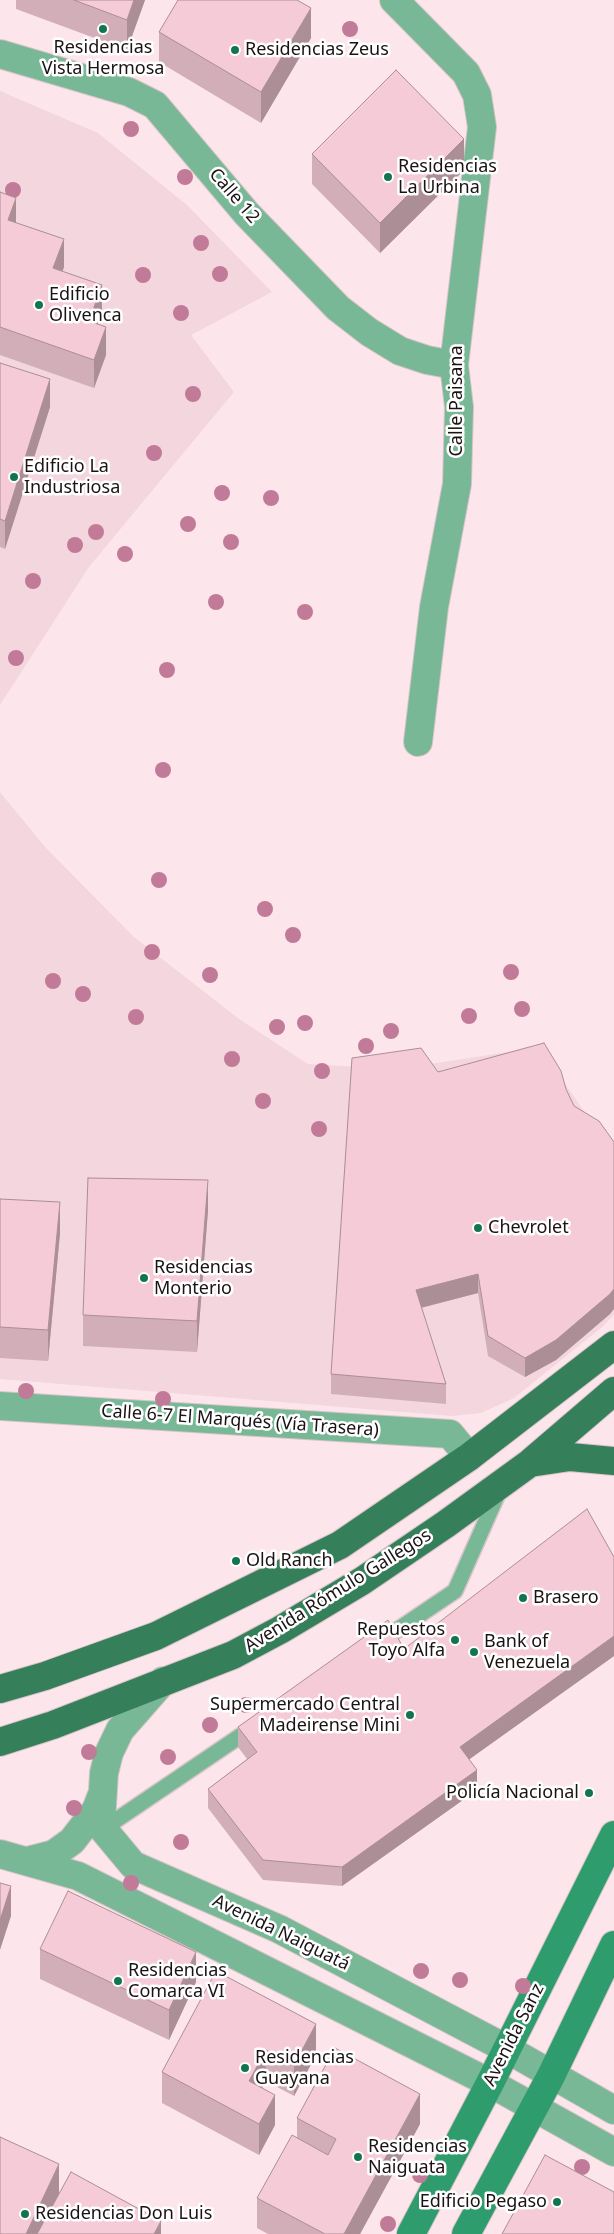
<!DOCTYPE html>
<meta charset="utf-8">
<style>
body{margin:0}
canvas{display:block;background:#fce6ec}
</style>
<canvas width="614" height="2234"></canvas>
<script>
const ctx = document.querySelector('canvas').getContext('2d');
ctx.lineJoin = 'round';
function fill(path, color) { ctx.fillStyle = color; ctx.fill(path, 'evenodd'); }
const shape = rows => new Path2D(rows.map(r => 'M' + r).join(''));
function stroke(path, color, width, dash) { ctx.strokeStyle = color; ctx.lineWidth = width; ctx.lineCap = dash ? 'butt' : 'round'; ctx.setLineDash(dash || []); ctx.stroke(path); }
function drawText(font, color, halo, rows, align = 'center') {
  ctx.font = font + ' "Noto Sans",sans-serif'; ctx.lineWidth = 5; ctx.setLineDash([]); ctx.textBaseline = 'middle'; ctx.strokeStyle = halo; ctx.fillStyle = color; for (const [text, x, y, turn = 0] of rows) {
    ctx.save(); ctx.translate(x, y); ctx.rotate((+turn || 0) * Math.PI / 180); ctx.textAlign = isNaN(turn) ? turn : align; if (halo) ctx.strokeText(text, 0, 0); ctx.fillText(text, 0, 0); ctx.restore();
  }
}
const built = shape([
 [0,91,98,133,187,205,272,292,191,335,234,392,89,567,0,705],
 [0,792,46,848,134,937,239,1019,308,1064,398,1069,540,1047,614,1155,614,1315,601,1328,514,1398,481,1413,452,1416,0,1379]
]);
const lane = shape([
 [378,1643,455,1591,500,1489],
 [103,1829,255,1726]
]);
const street = shape([
 [394,0,466,73,477,95,482,127,454,365,459,407,457,484,434,607,418,742],
 [0,54,129,92,155,105,247,214,338,308,369,332,400,351,427,360,454,365],
 [0,1406,450,1434,469,1457],
 [163,1681,120,1730,109,1753,104,1773,101,1823,103,1829,133,1865,279,1929,507,2049,614,2110],
 [0,1854,78,1876,490,2083,614,2152],
 [27,1861,54,1854,72,1841,96,1810,101,1797]
]);
const secondary = shape([
 [411,2234,490,2083,614,1835],
 [466,2234,551,2076,614,1945]
]);
const primary = shape([
 [530,1463,570,1457,614,1461],
 [0,1689,45,1676,156,1636,340,1545,469,1457,614,1345],
 [0,1742,53,1725,233,1655,280,1630,362,1581,446,1524,530,1463,614,1391]
]);
const trees = [
 [350,29],
 [131,129],
 [185,177],
 [13,190],
 [201,243],
 [220,274],
 [143,275],
 [181,313],
 [193,394],
 [154,453],
 [222,493],
 [271,498],
 [188,524],
 [96,532],
 [231,542],
 [75,545],
 [125,554],
 [33,581],
 [216,602],
 [305,612],
 [16,658],
 [167,670],
 [163,770],
 [159,880],
 [265,909],
 [293,935],
 [152,952],
 [511,972],
 [210,975],
 [53,981],
 [83,994],
 [522,1009],
 [469,1016],
 [136,1017],
 [305,1023],
 [277,1027],
 [391,1031],
 [366,1046],
 [232,1059],
 [322,1071],
 [263,1101],
 [319,1129],
 [26,1391],
 [163,1399],
 [246,1705],
 [210,1725],
 [89,1752],
 [168,1757],
 [74,1808],
 [181,1842],
 [131,1883],
 [421,1971],
 [460,1980],
 [523,1986],
 [582,2167],
 [420,2175],
 [388,2224]
];
const wall = shape([
 [16,0,145,0,127,50,16,9],
 [159,32,311,38,261,123,159,62],
 [312,154,464,170,380,253,312,184],
 [0,192,16,223,64,267,62,271,102,313,98,324,106,355,94,388,0,355],
 [0,363,50,407,5,549,0,547],
 [352,1058,610,1314,556,1360,525,1377,488,1356,478,1293,421,1308,446,1384,446,1404,331,1394,331,1374],
 [0,1199,60,1233,48,1361,0,1358],
 [208,1210,197,1352,83,1346,83,1315],
 [614,1557,614,1656,469,1759,477,1790,342,1886,263,1880,208,1808,208,1789,247,1759,238,1747,238,1727,404,1649],
 [40,1949,196,1982,169,2040,40,1979],
 [316,2024,316,2055,294,2096,266,2081,262,2088,275,2125,259,2155,162,2103,162,2072],
 [297,2118,420,2124,360,2234,268,2234,257,2228,257,2198,297,2138]
]);
const shadedWall = shape([
 [134,0,145,0,127,50,127,20],
 [311,8,311,38,261,123,261,92],
 [464,139,464,170,380,253,380,223],
 [16,198,16,226,8,220],
 [64,239,64,267,53,296,53,268],
 [102,285,102,313,89,349,89,321],
 [106,327,106,355,94,388,94,360],
 [50,379,50,407,5,549,5,521],
 [208,1180,208,1210,197,1352,197,1321],
 [60,1202,60,1233,48,1361,48,1330],
 [478,1274,478,1293,416,1309,416,1290],
 [614,1289,614,1309,610,1314,556,1360,525,1377,525,1358],
 [614,1636,614,1656,460,1766,460,1747],
 [477,1770,477,1790,342,1886,342,1867],
 [11,1886,11,1916,0,1950,0,1920],
 [196,1952,196,1982,169,2040,169,2010],
 [316,2024,316,2055,294,2096,294,2065],
 [266,2050,266,2081,249,2112,249,2081],
 [420,2094,420,2124,360,2234,344,2234],
 [275,2095,275,2125,259,2155,259,2124],
 [59,2164,59,2194,41,2234,26,2234],
 [161,2221,161,2234,154,2234]
]);
const building = shape([
 [74,0,134,0,127,20,74,0],
 [178,0,297,0,311,8,261,92,159,32,178,0],
 [396,70,464,139,380,223,312,154,396,70],
 [0,192,16,198,8,220,64,239,53,268,102,285,89,321,106,327,94,360,0,327,0,192],
 [0,363,50,379,5,521,0,519,0,363],
 [544,1043,561,1071,566,1089,574,1106,599,1121,614,1142,614,1289,610,1294,556,1340,525,1358,488,1336,478,1274,416,1290,446,1384,331,1374,352,1058,421,1048,438,1072,544,1043],
 [88,1178,208,1180,197,1321,83,1315,88,1178],
 [0,1199,60,1202,48,1330,0,1327,0,1199],
 [587,1509,614,1557,614,1636,460,1747,477,1770,342,1867,263,1860,208,1789,257,1752,238,1727,388,1620,404,1649,587,1509],
 [0,1883,11,1886,0,1920,0,1883],
 [68,1891,196,1952,169,2010,40,1949,68,1891],
 [216,1971,316,2024,294,2065,266,2050,249,2081,275,2095,259,2124,162,2072,216,1971],
 [335,2048,420,2094,344,2234,325,2234,257,2198,292,2135,328,2155,336,2139,297,2118,335,2048],
 [0,2137,59,2164,26,2234,0,2234,0,2137],
 [545,2155,614,2192,614,2234,502,2234,545,2155],
 [71,2172,161,2221,154,2234,37,2234,71,2172]
]);
const markers = [
 [103,29,5,"#11764e"],
 [235,50,5,"#11764e"],
 [388,177,5,"#11764e"],
 [39,305,5,"#11764e"],
 [14,477,5,"#11764e"],
 [478,1228,5,"#11764e"],
 [144,1278,5,"#11764e"],
 [236,1561,5,"#11764e"],
 [523,1598,5,"#11764e"],
 [455,1640,5,"#11764e"],
 [474,1652,5,"#11764e"],
 [410,1715,5,"#11764e"],
 [589,1793,5,"#11764e"],
 [118,1981,5,"#11764e"],
 [245,2068,5,"#11764e"],
 [358,2157,5,"#11764e"],
 [557,2202,5,"#11764e"],
 [25,2214,5,"#11764e"]
];
const poiNames = [
 ["Residencias",103,48,"center"],
 ["Vista Hermosa",103,69,"center"],
 ["Residencias Zeus",245,50],
 ["Residencias",398,167],
 ["La Urbina",398,188],
 ["Edificio",49,295],
 ["Olivenca",49,316],
 ["Edificio La",24,467],
 ["Industriosa",24,488],
 ["Chevrolet",488,1228],
 ["Residencias",154,1268],
 ["Monterio",154,1289],
 ["Old Ranch",246,1561],
 ["Brasero",533,1598],
 ["Repuestos",445,1630,"right"],
 ["Toyo Alfa",445,1651,"right"],
 ["Bank of",484,1642],
 ["Venezuela",484,1663],
 ["Supermercado Central",400,1705,"right"],
 ["Madeirense Mini",400,1726,"right"],
 ["Policía Nacional",579,1793,"right"],
 ["Residencias",128,1971],
 ["Comarca VI",128,1992],
 ["Residencias",255,2058],
 ["Guayana",255,2079],
 ["Residencias",368,2147],
 ["Naiguata",368,2168],
 ["Edificio Pegaso",547,2202,"right"],
 ["Residencias Don Luis",35,2214]
];
const streetNames = [
 ["Calle 12",234,196,49],
 ["Calle Paisana",457,401,-90],
 ["Calle 6-7 El Marqués (Vía Trasera)",240,1421,4],
 ["Avenida Rómulo Gallegos",338,1591,-32],
 ["Avenida Naiguatá",281,1933,26],
 ["Avenida Sanz",514,2035,-63]
];
fill(built, '#f4d6de');
stroke(lane, '#d8c4c9', 18);
stroke(street, '#d8c4c9', 30);
stroke(secondary, '#d8c4c9', 30);
stroke(primary, '#d8c4c9', 30);
stroke(lane, '#79b896', 15);
stroke(street, '#79b896', 28);
stroke(secondary, '#2e9c6c', 28);
stroke(primary, '#357f5b', 28);
ctx.fillStyle = '#c17a97';
for (const [x, y] of trees) { ctx.beginPath(); ctx.arc(x, y, 8, 0, 2 * Math.PI); ctx.fill(); }
fill(wall, '#d2afb8');
fill(shadedWall, '#ab8e96');
fill(building, '#f4cbd6');
stroke(building, '#ab8e96', 1);
for (const [x, y, r, color] of markers) { const dot = new Path2D(); dot.arc(x, y, r, 0, 2 * Math.PI); ctx.fillStyle = color; ctx.fill(dot); stroke(dot, '#fff', 2); }
drawText('18px', '#1a1214', '#fff', poiNames, 'left');
drawText('18px', '#1a1214', '#fff', streetNames);
</script>
